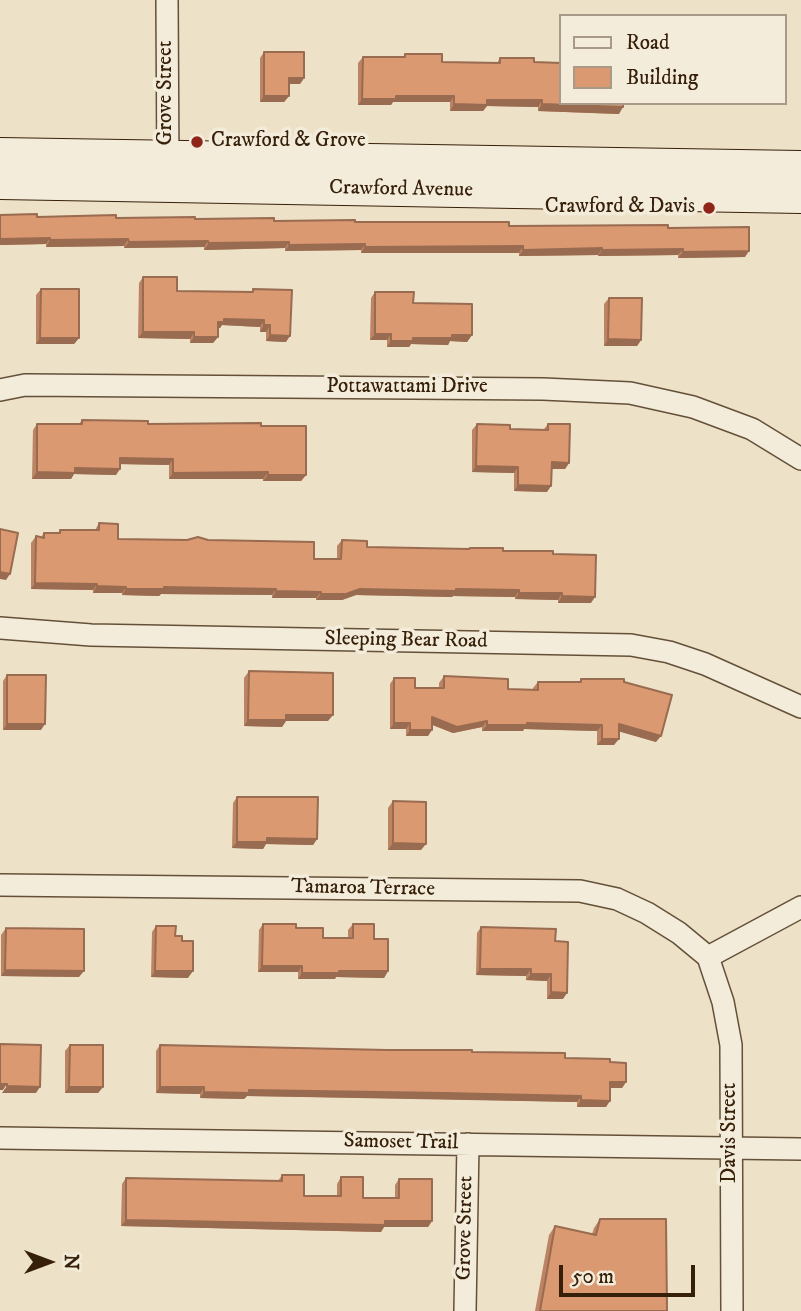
<!DOCTYPE html>
<style>
body{margin:0}
#map{position:relative;width:801px;height:1311px;overflow:hidden;background:#ede1c7;font-family:"IM FELL DW Pica",serif}
canvas{display:block}
.legend{position:absolute;left:559px;top:14px;width:228px;height:91px;box-sizing:border-box;background:#f3ecdb;border:2px solid #a89a87;margin:0;padding:9px 12px;list-style:none;font-size:21px;color:#372009}
.legend li{display:flex;align-items:center;gap:14px;height:35px}
.legend b{width:35px;border:2px solid #a89a87}
.north{position:absolute;left:14px;top:1227px;width:70px;height:70px;-webkit-text-stroke:5px #f3ecdb;paint-order:stroke;rotate:90deg;font-size:19px;font-weight:700;line-height:28px;text-align:center;color:#372009}
.north::after{content:'';display:block;margin:auto;width:24px;height:32px;background:#372009;clip-path:polygon(50% 0,100% 100%,50% 72%,0 100%)}
.scale{position:absolute;left:559px;top:1265px;width:136px;height:32px;box-sizing:border-box;border:4px solid #372009;border-top:0;padding-left:9px;font-size:21px;line-height:24px;white-space:nowrap;color:#372009;-webkit-text-stroke:5px #f3ecdb;paint-order:stroke}
</style>
<div id="map">
<canvas width="801" height="1311"></canvas>
<ul class="legend">
<li><b style="height:9px;background:#f3ecdb"></b>Road</li>
<li><b style="height:19px;background:#db9972"></b>Building</li>
</ul>
<div class="north">N</div>
<div class="scale">50 m</div>
</div>
<script>
const ctx = document.querySelector('canvas').getContext('2d');
ctx.lineJoin = 'round';
const shape = rows => new Path2D(rows.map(r => 'M' + r).join(''));
function stroke(path, color, width, dash) { ctx.strokeStyle = color; ctx.lineWidth = width; ctx.lineCap = dash ? 'butt' : 'round'; ctx.setLineDash(dash || []); ctx.stroke(path); }
function fill(path, color) { ctx.fillStyle = color; ctx.fill(path, 'evenodd'); }
function drawText(font, color, halo, rows, align = 'center') {
  ctx.font = font + ' "IM FELL DW Pica",serif'; ctx.lineWidth = 7; ctx.setLineDash([]); ctx.textBaseline = 'middle'; ctx.strokeStyle = halo; ctx.fillStyle = color; for (const [text, x, y, turn = 0] of rows) {
    ctx.save(); ctx.translate(x, y); ctx.rotate((+turn || 0) * Math.PI / 180); ctx.textAlign = isNaN(turn) ? turn : align; if (halo) ctx.strokeText(text, 0, 0); ctx.fillText(text, 0, 0); ctx.restore();
  }
}
const minor = shape([
 [167,0,168,170],
 [0,390,25,385,543,389,630,393,693,407,752,429,801,459],
 [0,628,91,635,631,645,669,652,705,664,801,707],
 [0,885,580,891,617,899,647,913,679,933,708,957],
 [708,957,723,1002,731,1045,732,1311],
 [708,957,801,907],
 [0,1138,801,1149],
 [465,1311,468,1144]
]);
const secondary = shape([
 [0,154,801,167],
 [0,183,801,197]
]);
const wall = shape([
 [264,52,304,78,300,84,289,84,289,96,284,102,260,102,260,58],
 [405,54,442,62,497,63,500,58,534,62,619,114,538,111,538,107,487,106,483,111,450,111,450,102,393,102,391,105,358,105,358,63,363,57,403,57],
 [0,215,37,217,668,228,745,257,678,258,678,255,598,256,598,255,519,256,519,253,361,253,361,250,285,251,285,248,204,250,204,247,124,248,124,246,46,247,46,244,0,245],
 [143,277,177,291,252,292,253,289,286,342,266,341,266,332,260,332,260,327,222,325,220,328,218,328,218,337,213,343,190,343,190,339,138,338,139,283],
 [41,289,79,338,74,344,36,344,36,295],
 [375,292,413,303,472,335,467,342,450,341,448,345,411,344,409,347,387,347,387,340,370,340,371,298],
 [609,298,641,340,637,346,604,346,604,304],
 [82,420,148,424,261,426,306,475,301,481,263,481,263,479,169,479,169,465,120,464,116,475,74,474,71,479,32,479,33,430,37,424,79,424],
 [477,424,510,429,544,429,548,424,569,463,565,469,552,469,547,492,514,491,514,473,472,472,472,430],
 [99,523,118,539,208,540,314,559,337,559,337,546,342,540,367,547,468,549,470,548,553,554,591,603,558,603,558,600,515,599,515,597,453,596,452,597,356,595,342,600,316,600,316,598,272,598,272,595,161,594,159,596,122,595,122,593,93,593,93,590,31,589,31,543,36,536,41,537,44,533,58,533,60,530,95,530],
 [249,671,328,721,286,721,282,727,244,726,244,678],
 [7,675,41,730,3,730,3,681],
 [444,676,508,689,533,690,533,688,538,682,579,682,581,679,624,682,656,742,619,731,614,745,597,745,597,731,524,729,523,731,482,731,482,727,453,733,432,725,428,736,406,736,406,729,390,729,390,684,394,678,415,688,439,688,439,683],
 [237,797,317,839,313,845,266,844,263,849,232,848,233,803],
 [393,801,421,850,388,850,388,808],
 [263,924,296,928,323,938,348,938,348,930,353,924,374,939,388,971,384,978,336,977,335,979,298,979,298,972,258,972,259,930],
 [156,926,175,936,182,941,188,978,151,977,152,932],
 [481,927,555,941,563,999,547,999,547,981,526,980,526,976,476,975,477,933],
 [6,928,79,977,1,976,1,935],
 [70,1045,103,1087,98,1093,65,1093,65,1051],
 [160,1045,472,1052,565,1058,610,1062,626,1082,622,1088,610,1088,606,1107,577,1107,577,1102,440,1099,247,1096,244,1099,200,1098,200,1094,156,1093,156,1051],
 [282,1175,304,1196,337,1196,337,1184,341,1177,363,1198,395,1198,395,1185,399,1179,432,1221,428,1227,384,1227,381,1232,121,1226,122,1184,126,1178,278,1181],
 [600,1219,667,1311,535,1311,549,1235,555,1226,592,1234,594,1228]
]);
const shadedWall = shape([
 [289,78,304,78,300,84,284,84],
 [264,96,289,96,284,102,260,102],
 [396,96,454,96,450,102,393,102,391,105,358,105,362,99],
 [487,100,542,100,538,107,487,106,483,111,450,111,454,104],
 [542,104,623,107,619,114,538,111],
 [50,238,46,244,0,245,0,239],
 [128,239,124,246,46,247,50,240],
 [208,241,204,247,124,248,129,242],
 [289,242,285,248,204,250,209,243],
 [365,244,361,250,285,251,289,245],
 [523,246,519,253,361,253,365,247],
 [602,248,598,255,519,256,523,250],
 [683,249,678,255,598,256,602,250],
 [749,251,745,257,678,258,683,252],
 [224,319,264,320,260,327,222,325,220,328,214,328,218,322],
 [264,325,270,325,266,332,260,332],
 [143,332,194,332,190,339,138,338],
 [375,334,391,334,387,340,370,340],
 [270,335,290,336,286,342,266,341],
 [452,335,472,335,467,342,450,341,448,345,411,344,409,347,387,347,391,341,413,338],
 [194,337,218,337,213,343,190,343],
 [40,338,79,338,74,344,36,344],
 [608,339,641,340,637,346,604,346],
 [120,458,173,459,169,465,116,464],
 [552,462,569,463,565,469,548,469],
 [476,466,518,467,514,473,472,472],
 [75,468,120,469,116,475,74,474,71,479,32,479,37,472],
 [268,472,263,479,169,479,173,473],
 [268,475,306,475,301,481,263,481],
 [518,485,551,486,547,492,514,491],
 [0,572,10,574,6,580,0,579],
 [35,583,97,584,93,590,31,589],
 [97,586,126,587,122,593,93,593],
 [164,587,276,589,272,595,161,594,159,596,122,595,126,589],
 [360,589,456,589,519,590,515,597,453,596,452,597,356,595,342,600,316,600,321,594],
 [276,591,321,592,316,598,272,598],
 [519,593,562,593,558,600,515,599],
 [562,596,595,597,591,603,558,603],
 [286,715,333,715,328,721,286,721,282,727,244,726,248,720],
 [432,717,487,721,482,727,453,733,428,723],
 [394,723,410,723,406,729,390,729],
 [527,723,602,725,597,731,524,729,523,731,482,731,487,725],
 [7,724,45,724,41,730,3,730],
 [619,724,661,736,656,742,614,730],
 [410,730,432,730,428,736,406,736],
 [602,739,619,739,614,745,597,745],
 [267,838,317,839,313,845,266,844,263,849,232,848,237,842],
 [393,843,426,844,421,850,388,850],
 [262,966,302,966,298,972,258,972],
 [480,969,531,969,526,976,476,975],
 [5,970,84,971,79,977,1,976],
 [155,971,193,971,188,978,151,977],
 [339,971,388,971,384,978,336,977,335,979,298,979,302,973],
 [531,974,551,974,547,981,526,980],
 [551,992,567,993,563,999,547,999],
 [610,1082,626,1082,622,1088,606,1088],
 [0,1084,7,1084,3,1090,0,1090],
 [7,1086,40,1087,36,1093,2,1093],
 [69,1087,103,1087,98,1093,65,1093],
 [160,1087,204,1087,200,1094,156,1093],
 [249,1090,444,1093,581,1096,577,1102,247,1096,244,1099,200,1098,204,1092],
 [581,1100,610,1101,606,1107,577,1107],
 [126,1220,385,1221,432,1221,428,1227,384,1227,381,1232,121,1226]
]);
const building = shape([
 [264,52,304,52,304,78,289,78,289,96,264,96,264,52],
 [405,54,442,54,442,62,500,63,500,58,534,58,534,62,561,63,561,103,623,103,623,107,542,104,542,100,487,100,487,105,454,104,454,96,396,96,396,99,362,99,363,57,405,57,405,54],
 [37,214,37,217,116,215,116,218,195,217,195,219,274,218,274,221,355,220,355,222,509,222,509,226,668,225,668,228,749,227,749,251,683,252,683,249,602,250,602,248,523,250,523,246,365,247,365,244,289,245,289,242,209,243,208,241,129,242,128,239,50,240,50,238,0,239,0,215,37,214],
 [143,277,177,277,177,291,253,292,253,289,292,290,290,336,270,335,270,325,264,325,264,320,224,319,224,322,218,322,218,337,194,337,194,332,143,332,143,277],
 [41,289,79,289,79,338,40,338,41,289],
 [375,292,414,292,413,303,472,304,472,335,452,335,452,338,413,338,413,341,391,341,391,334,375,334,375,292],
 [609,298,642,298,641,340,608,339,609,298],
 [82,420,148,421,148,424,261,423,261,426,306,426,306,475,268,475,268,472,173,473,173,459,120,458,120,469,75,468,75,473,37,472,37,424,82,424,82,420],
 [477,424,510,425,510,429,548,430,548,424,570,424,569,463,552,462,551,486,518,485,518,467,476,466,477,424],
 [99,523,118,524,118,539,187,540,198,537,208,540,314,542,314,559,341,559,342,540,367,541,367,547,469,549,470,548,503,548,503,551,553,551,553,554,596,555,595,597,562,596,562,593,519,593,519,590,456,589,456,591,360,589,346,594,321,594,321,592,276,591,276,589,164,587,164,589,126,589,126,587,97,586,97,584,35,583,36,536,44,538,44,533,60,533,60,530,99,530,99,523],
 [0,529,18,533,10,574,0,572,0,529],
 [249,671,333,673,333,715,286,715,286,720,248,720,249,671],
 [7,675,46,675,45,724,7,724,7,675],
 [444,676,508,679,508,689,538,690,538,682,581,682,581,679,624,679,624,682,672,695,661,736,619,724,619,739,602,739,602,725,527,723,527,725,487,725,487,721,457,727,432,717,432,730,410,730,410,723,394,723,394,678,415,678,415,688,444,688,444,676],
 [237,797,318,797,317,839,267,838,267,842,237,842,237,797],
 [393,801,426,802,426,844,393,843,393,801],
 [263,924,296,924,296,928,323,928,323,938,353,938,353,924,374,924,374,939,388,939,388,971,339,971,339,973,302,973,302,966,262,966,263,924],
 [156,926,176,926,175,936,182,936,182,941,193,941,193,971,155,971,156,926],
 [481,927,556,929,555,941,568,942,567,993,551,992,551,974,531,974,531,969,480,969,481,927],
 [6,928,84,929,84,971,5,970,6,928],
 [0,1044,41,1045,40,1087,7,1086,7,1084,0,1084,0,1044],
 [70,1045,103,1045,103,1087,69,1087,70,1045],
 [160,1045,387,1050,472,1050,472,1052,565,1053,565,1058,610,1059,610,1062,626,1063,626,1082,610,1082,610,1101,581,1100,581,1096,444,1093,249,1090,249,1093,204,1092,204,1087,160,1087,160,1045],
 [282,1175,304,1175,304,1196,341,1196,341,1177,363,1177,363,1198,399,1198,399,1179,432,1179,432,1221,385,1221,385,1225,126,1220,126,1178,282,1181,282,1175],
 [600,1219,666,1219,667,1311,540,1311,555,1226,596,1235,600,1219]
]);
const markers = [
 [197,142,7,"#8f2418"],
 [709,208,7,"#8f2418"]
];
const streetNames = [
 ["Grove Street",167,93,-90],
 ["Crawford Avenue",401,190,1],
 ["Pottawattami Drive",407,388],
 ["Sleeping Bear Road",406,641,1],
 ["Tamaroa Terrace",363,889,1],
 ["Davis Street",731,1133,-90],
 ["Samoset Trail",401,1143,1],
 ["Grove Street",466,1228,-89]
];
const poiNames = [
 ["Crawford & Grove",211,142],
 ["Crawford & Davis",695,208,"right"]
];
stroke(minor, '#645038', 24);
stroke(secondary, '#372009', 34);
stroke(minor, '#f3ecdb', 21);
stroke(secondary, '#f3ecdb', 32);
fill(wall, '#bc8462');
fill(shadedWall, '#996b50');
fill(building, '#db9972');
stroke(building, '#996b50', 2);
for (const [x, y, r, color] of markers) { const dot = new Path2D(); dot.arc(x, y, r, 0, 2 * Math.PI); ctx.fillStyle = color; ctx.fill(dot); stroke(dot, '#f3ecdb', 2.5); }
drawText('21px', '#372009', '#f3ecdb', streetNames);
drawText('21px', '#372009', '#f3ecdb', poiNames, 'left');
</script>
